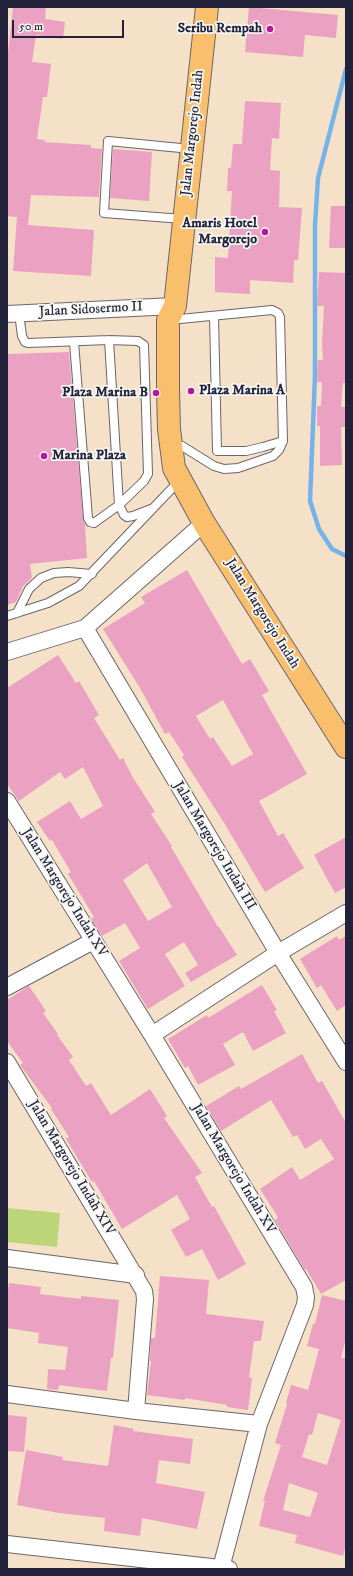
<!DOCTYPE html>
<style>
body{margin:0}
#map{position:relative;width:353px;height:1576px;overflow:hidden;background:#f4e1c8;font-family:"IM FELL DW Pica",serif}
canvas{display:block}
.frame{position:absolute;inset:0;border:8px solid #22223b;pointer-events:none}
.scale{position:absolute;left:12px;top:20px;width:112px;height:18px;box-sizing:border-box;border:2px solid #22223b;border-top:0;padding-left:5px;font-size:12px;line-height:14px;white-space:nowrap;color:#22223b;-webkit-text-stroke:3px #f6f6f2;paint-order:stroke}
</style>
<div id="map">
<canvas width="353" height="1576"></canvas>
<div class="frame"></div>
<div class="scale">50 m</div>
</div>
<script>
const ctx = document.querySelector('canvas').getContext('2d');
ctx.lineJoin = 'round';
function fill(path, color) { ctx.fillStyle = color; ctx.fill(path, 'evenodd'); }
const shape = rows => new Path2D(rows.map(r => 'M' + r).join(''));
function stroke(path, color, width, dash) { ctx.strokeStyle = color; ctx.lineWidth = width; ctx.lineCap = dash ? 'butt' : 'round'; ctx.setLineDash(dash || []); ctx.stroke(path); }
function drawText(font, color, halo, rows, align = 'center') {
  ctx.font = font + ' "IM FELL DW Pica",serif'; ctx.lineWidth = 3.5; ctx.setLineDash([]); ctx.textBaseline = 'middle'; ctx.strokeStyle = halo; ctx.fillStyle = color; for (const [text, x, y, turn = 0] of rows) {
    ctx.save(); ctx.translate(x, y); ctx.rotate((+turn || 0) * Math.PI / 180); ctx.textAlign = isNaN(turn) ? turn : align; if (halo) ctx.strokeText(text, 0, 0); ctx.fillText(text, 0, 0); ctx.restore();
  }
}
const green = shape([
 [7,1208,60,1213,57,1247,7,1242]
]);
const stream = shape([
 [346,69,318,178,315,225,315,375,310,501,319,529,332,549,346,556]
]);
const building = shape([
 [13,7,46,7,45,19,65,22,63,39,36,35,32,62,51,64,47,97,43,97,37,139,45,140,44,142,91,145,91,148,102,149,99,197,31,195,28,225,94,230,91,276,13,271,17,217,7,216,7,62],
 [249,7,338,15,336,38,305,35,303,57,245,52],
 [245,101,281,103,279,139,272,138,270,170,280,171,279,207,302,208,298,260,294,260,293,283,250,280,250,294,215,292,215,257,228,258,232,191,227,191,228,168,231,168,233,144,242,144],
 [113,149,152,152,149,201,110,198],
 [331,206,346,206,346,248,329,248],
 [319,272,346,273,346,383,343,383,341,407,346,407,346,427,341,427,342,465,320,466,320,426,317,426,317,406,321,406,322,382,317,382,318,360,323,360,322,343,324,306,317,306],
 [69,352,83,518,85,525,87,558,30,564,32,578,23,586,16,602,7,605,7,354],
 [187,570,242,664,250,659,269,691,262,695,307,774,259,801,278,836,283,833,304,868,265,892,226,826,182,757,184,755,169,732,165,734,140,688,103,629,145,603,141,597],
 [223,700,253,754,232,766,213,737,210,739,196,716],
 [58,655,76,683,79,681,99,715,94,718,120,760,123,758,132,776,155,812,151,814,172,846,171,847,218,927,219,927,237,955,191,982,185,973,198,965,184,942,165,954,185,986,148,1009,119,961,140,948,125,923,102,936,91,919,94,917,68,874,71,872,52,840,50,841,37,822,70,801,81,819,103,806,83,767,65,779,60,772,19,801,7,784,7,688],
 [147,863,172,907,148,921,123,880],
 [346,837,346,887,335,893,314,855],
 [337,936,339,940,346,936,346,1005,337,1011,321,985,317,988,300,959],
 [262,985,277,1010,274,1011,286,1033,253,1051,243,1032,223,1044,235,1065,198,1085,188,1066,185,1068,168,1039,207,1015,208,1018],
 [29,986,46,1011,43,1013,58,1034,57,1035,73,1057,69,1060,86,1086,91,1083,111,1115,150,1089,167,1116,164,1118,202,1173,195,1177,212,1207,214,1206,246,1264,218,1280,202,1249,186,1257,171,1230,190,1219,177,1195,122,1229,94,1181,92,1182,66,1139,69,1137,51,1109,52,1108,20,1065,23,1063,7,1041,7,1000],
 [302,1054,318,1083,322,1081,346,1123,346,1280,321,1294,306,1269,305,1270,275,1220,278,1217,260,1189,292,1167,300,1180,334,1159,321,1139,305,1149,297,1135,293,1137,271,1100,221,1131,206,1106,239,1086,241,1089],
 [160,1276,209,1280,206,1314,264,1321,261,1341,254,1341,249,1377,252,1378,248,1410,227,1407,227,1405,185,1398,185,1400,147,1395,151,1361,150,1361,151,1338,155,1338],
 [9,1283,41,1287,40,1294,81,1299,81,1296,119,1300,113,1358,111,1358,107,1391,59,1385,58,1390,47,1389,48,1369,65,1370,68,1347,38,1343,39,1333,7,1328,7,1301],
 [322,1295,346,1301,346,1338,341,1358,346,1358,346,1544,343,1556,295,1543,297,1535,259,1526,265,1501,263,1501,281,1445,275,1443,287,1404,286,1403,291,1385,308,1390,319,1349,307,1346,313,1324,315,1324],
 [318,1413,341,1420,327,1465,302,1457,309,1434,312,1435],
 [289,1483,318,1493,310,1517,283,1510],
 [7,1415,27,1417,24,1452,7,1451],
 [114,1425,134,1429,133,1431,193,1439,190,1464,159,1460,156,1483,205,1492,197,1529,142,1518,140,1536,104,1531,105,1518,59,1513,17,1505,26,1450,63,1457,62,1460,108,1466]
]);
const service = shape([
 [183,219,104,213,108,141,191,149],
 [19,313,22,336,25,342,28,343,109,340,138,341,144,345,148,474,144,481,119,505,94,523,90,522,88,518,74,342],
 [214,316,217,451,246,451,263,447,283,441],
 [180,319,272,310,278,313,280,317,283,441,279,450,273,456,238,468,224,469,214,466,182,446],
 [109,340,119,505,124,515,127,517,133,516,151,509],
 [17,613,29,589,41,578,54,573,68,572,92,574],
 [7,616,48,603,79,586,179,481]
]);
const minor = shape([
 [7,314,175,306],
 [85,628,278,953,346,1062],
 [7,652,85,628,204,523],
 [7,801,152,1035,304,1287,306,1297,305,1305,259,1424,221,1568],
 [7,987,93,941],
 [152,1035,278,953,346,913],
 [7,1062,144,1291,145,1299,136,1411],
 [7,1258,136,1275],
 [7,1394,136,1411,259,1424],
 [7,1544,229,1569]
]);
const primary = shape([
 [207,7,175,306,168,320,168,389,169,429,174,468,204,523,346,747]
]);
const markers = [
 [270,29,4,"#b5179e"],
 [265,232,4,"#b5179e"],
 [191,391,4,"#b5179e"],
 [156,393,4,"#b5179e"],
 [44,456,4,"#b5179e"]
];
const poiNames = [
 ["Seribu Rempah",262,29],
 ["Amaris Hotel",257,224],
 ["Margorejo",257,240],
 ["Plaza Marina A",199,391,"left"],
 ["Plaza Marina B",148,393],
 ["Marina Plaza",52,456,"left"]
];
const streetNames = [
 ["Jalan Margorejo Indah",193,133,-84],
 ["Jalan Sidosermo II",91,310,-3],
 ["Jalan Margorejo Indah",262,614,58],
 ["Jalan Margorejo Indah III",214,846,59],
 ["Jalan Margorejo Indah XV",64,893,58],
 ["Jalan Margorejo Indah XIV",71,1168,59],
 ["Jalan Margorejo Indah XV",233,1169,59]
];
fill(green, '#bdd579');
stroke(stream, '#77b3e9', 4.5);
fill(building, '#eba1c2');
stroke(service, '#6c656c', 10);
stroke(minor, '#6c656c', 18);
stroke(primary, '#6c656c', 24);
stroke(service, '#fff', 8);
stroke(minor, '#fff', 16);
stroke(primary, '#f9bf6d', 22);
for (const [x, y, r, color] of markers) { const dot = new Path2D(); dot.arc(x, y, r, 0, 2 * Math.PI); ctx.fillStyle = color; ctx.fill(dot); stroke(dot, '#f6f6f2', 1.5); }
drawText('bold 14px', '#22223b', '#f6f6f2', poiNames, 'right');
drawText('14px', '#22223b', '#f6f6f2', streetNames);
</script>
